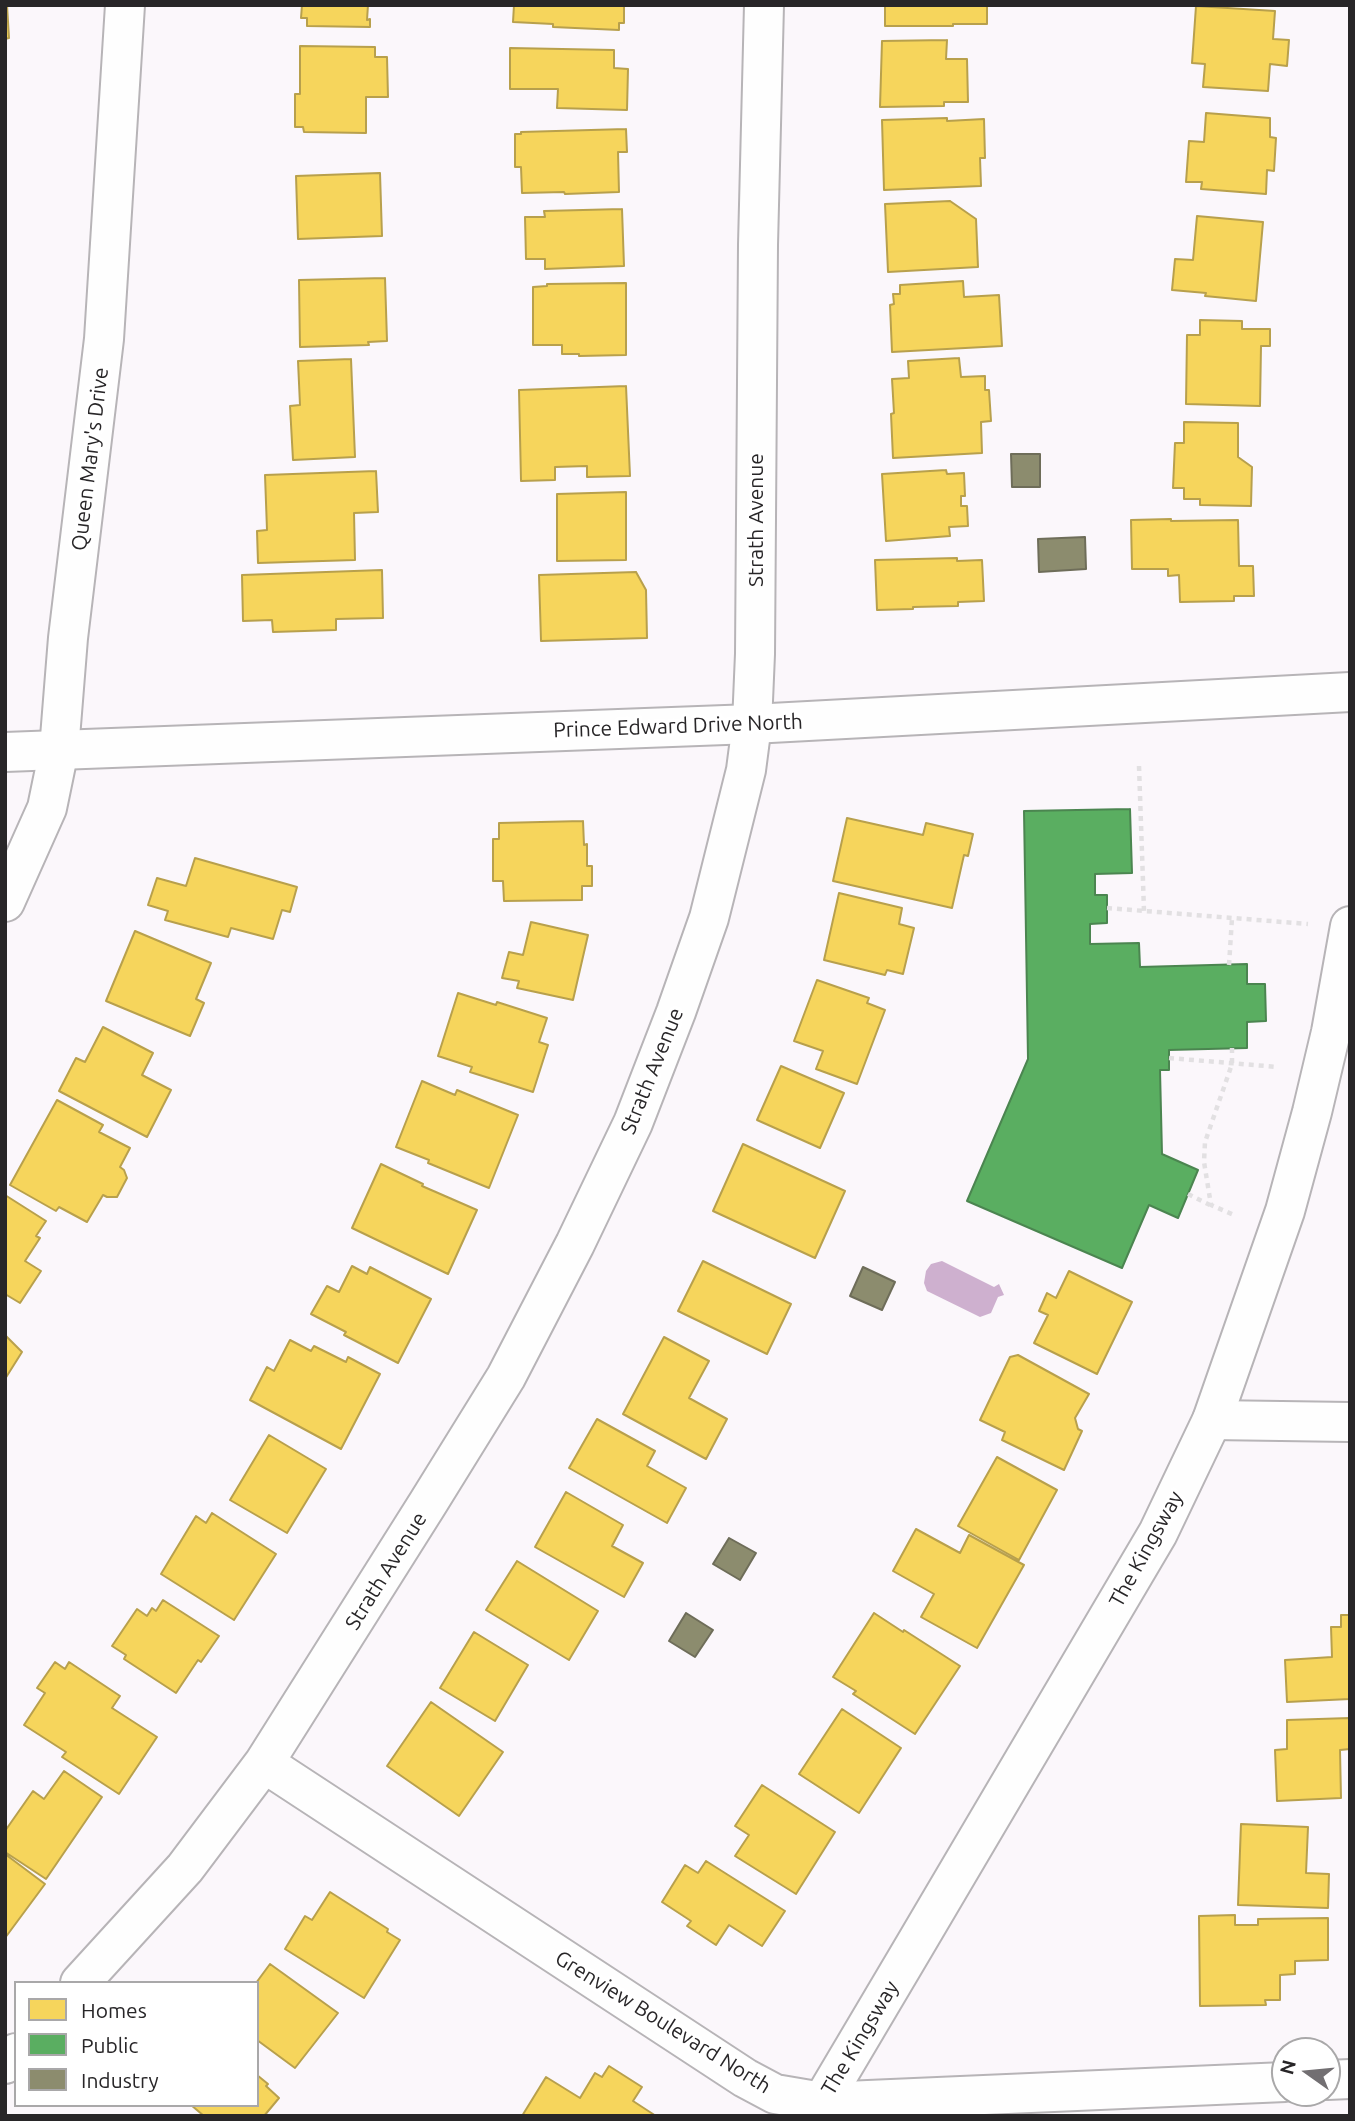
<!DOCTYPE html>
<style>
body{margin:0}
#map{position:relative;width:1355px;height:2121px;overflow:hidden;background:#fbf7fb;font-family:Ubuntu,sans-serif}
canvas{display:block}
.frame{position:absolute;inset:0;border:7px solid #282628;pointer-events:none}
.legend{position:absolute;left:14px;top:1981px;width:245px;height:126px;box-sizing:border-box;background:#fff;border:2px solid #a9a8a9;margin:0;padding:9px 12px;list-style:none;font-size:21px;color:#282628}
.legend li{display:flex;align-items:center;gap:14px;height:35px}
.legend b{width:35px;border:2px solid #a9a8a9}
.north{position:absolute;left:1271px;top:2037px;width:70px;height:70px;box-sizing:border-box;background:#fff;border:2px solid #a9a8a9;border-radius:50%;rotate:285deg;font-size:19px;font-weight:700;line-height:28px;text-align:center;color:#282628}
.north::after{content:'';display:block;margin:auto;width:24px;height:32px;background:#726f72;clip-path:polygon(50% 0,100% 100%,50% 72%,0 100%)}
</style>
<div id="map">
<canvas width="1355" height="2121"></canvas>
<div class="frame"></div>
<ul class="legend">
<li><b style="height:19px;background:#f6d55c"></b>Homes</li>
<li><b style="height:19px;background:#5aae61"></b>Public</li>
<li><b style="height:19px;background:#8c8c6e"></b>Industry</li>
</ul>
<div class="north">N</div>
</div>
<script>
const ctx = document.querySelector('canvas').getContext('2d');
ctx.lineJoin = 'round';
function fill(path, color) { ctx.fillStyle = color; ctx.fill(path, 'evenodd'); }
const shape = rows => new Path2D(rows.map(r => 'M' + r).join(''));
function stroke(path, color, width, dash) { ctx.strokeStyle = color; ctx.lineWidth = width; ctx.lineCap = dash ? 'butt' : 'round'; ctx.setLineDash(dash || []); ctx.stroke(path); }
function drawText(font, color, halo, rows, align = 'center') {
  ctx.font = font + ' Ubuntu,sans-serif'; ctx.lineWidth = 7; ctx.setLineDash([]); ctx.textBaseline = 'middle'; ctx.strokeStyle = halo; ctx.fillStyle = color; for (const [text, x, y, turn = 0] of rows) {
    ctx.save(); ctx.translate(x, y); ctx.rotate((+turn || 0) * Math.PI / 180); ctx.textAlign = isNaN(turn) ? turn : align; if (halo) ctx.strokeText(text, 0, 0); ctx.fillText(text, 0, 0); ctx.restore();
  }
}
const water = shape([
 [942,1261,994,1287,999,1284,1004,1295,998,1297,991,1313,980,1317,927,1291,924,1283,926,1271,931,1264]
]);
const homes = shape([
 [5,5,7,5,9,38,5,39,5,5],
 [302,5,368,5,367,20,370,19,370,27,307,26,307,18,301,18,302,5],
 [514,5,624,5,624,23,619,23,619,30,553,27,553,24,513,22,514,5],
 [885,5,987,5,987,24,953,24,953,26,885,26,885,5],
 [1196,6,1275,11,1273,39,1289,40,1287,66,1270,64,1268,91,1203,87,1205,64,1192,63,1196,6],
 [947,40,946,59,967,59,968,102,944,102,944,106,880,107,882,41,947,40],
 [300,46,375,47,375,57,387,57,388,97,366,97,366,133,304,132,303,127,295,127,295,94,300,94,300,46],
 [510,48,614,50,614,68,628,69,627,110,557,108,558,89,510,89,510,48],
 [1206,113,1270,118,1270,137,1276,138,1274,171,1267,170,1266,194,1201,189,1202,182,1186,182,1189,141,1204,142,1206,113],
 [947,118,947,121,984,119,985,158,980,158,981,186,884,190,882,120,947,118],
 [626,129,627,152,618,152,619,192,565,194,564,192,522,193,521,167,515,167,515,134,521,134,521,132,626,129],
 [380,173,382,236,298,239,296,176,380,173],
 [950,201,976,219,978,267,888,272,885,204,950,201],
 [622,209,624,266,545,269,545,259,526,259,525,217,545,217,544,211,622,209],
 [1197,216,1263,222,1256,301,1205,296,1206,293,1172,290,1175,259,1193,260,1197,216],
 [385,278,387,341,368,342,369,345,300,347,299,280,385,278],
 [963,281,964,297,999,295,1002,346,892,352,890,305,894,304,893,294,900,294,900,285,963,281],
 [626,283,626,355,579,356,579,354,562,354,562,345,533,345,533,287,547,286,547,284,626,283],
 [1200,320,1242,321,1242,329,1270,329,1270,346,1261,346,1260,406,1186,404,1187,335,1200,335,1200,320],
 [959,358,961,377,985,376,985,390,989,390,991,421,981,422,982,453,893,458,891,414,894,413,892,379,909,378,908,361,959,358],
 [351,359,355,457,293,460,290,406,300,405,298,361,351,359],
 [626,386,630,476,587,477,587,466,555,467,555,480,521,481,519,390,626,386],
 [1184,422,1238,423,1238,457,1252,467,1251,506,1200,505,1200,499,1184,499,1184,488,1173,488,1175,443,1184,443,1184,422],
 [946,470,947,474,964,473,965,496,961,496,961,506,967,506,968,526,949,527,950,536,886,541,882,474,946,470],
 [376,471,378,512,354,513,355,560,258,563,257,531,267,530,265,475,376,471],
 [626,492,626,560,557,561,557,494,626,492],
 [1171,519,1171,521,1238,520,1239,566,1253,566,1254,596,1234,596,1234,601,1180,602,1179,575,1168,576,1168,569,1132,569,1131,520,1171,519],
 [957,558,957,561,982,560,984,601,958,602,958,606,913,607,913,609,877,610,875,560,957,558],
 [382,570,383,618,336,619,336,630,273,632,272,620,243,621,242,575,382,570],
 [636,572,646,590,647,638,541,641,539,575,636,572],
 [847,818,923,835,926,823,973,834,968,856,964,855,952,908,833,881,847,818],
 [583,821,584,845,587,844,587,866,592,866,592,886,582,886,582,900,504,901,503,881,493,881,493,839,499,839,499,823,583,821],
 [195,858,297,887,290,912,282,910,273,939,231,928,228,937,165,920,168,911,148,905,157,878,186,886,195,858],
 [839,893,902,908,899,924,914,928,903,974,887,970,885,975,824,960,839,893],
 [531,922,588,935,573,1000,517,988,519,981,502,978,509,952,523,955,531,922],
 [135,931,211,963,196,999,204,1003,190,1036,106,1001,135,931],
 [817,980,869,998,867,1003,885,1010,857,1084,816,1069,823,1051,794,1041,817,980],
 [458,993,496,1005,497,1002,547,1018,539,1042,548,1045,533,1092,470,1072,472,1067,438,1056,458,993],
 [103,1027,153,1053,142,1075,171,1090,147,1137,59,1091,76,1058,85,1062,103,1027],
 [781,1066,844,1093,820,1148,757,1120,781,1066],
 [422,1081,455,1095,457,1090,518,1115,489,1188,428,1163,429,1160,396,1147,422,1081],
 [57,1100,103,1125,99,1132,130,1148,120,1167,124,1170,127,1178,117,1197,107,1197,103,1195,87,1222,59,1207,56,1211,10,1185,57,1100],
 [743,1144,845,1191,815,1258,713,1211,743,1144],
 [381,1164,423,1184,422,1186,477,1210,448,1274,352,1228,381,1164],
 [5,1195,46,1221,36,1236,40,1238,25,1261,41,1271,20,1303,5,1294,5,1195],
 [703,1261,791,1304,767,1354,678,1311,703,1261],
 [352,1266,367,1274,370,1267,431,1299,398,1363,344,1335,346,1332,311,1314,327,1286,339,1292,352,1266],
 [1069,1271,1132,1302,1097,1374,1034,1343,1048,1315,1039,1311,1047,1293,1056,1298,1069,1271],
 [5,1335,22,1352,5,1379,5,1335],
 [664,1337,709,1361,689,1398,727,1419,706,1459,623,1414,664,1337],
 [290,1340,311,1351,314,1346,346,1362,348,1357,380,1374,341,1449,250,1400,267,1367,274,1371,290,1340],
 [1018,1355,1089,1394,1075,1418,1078,1429,1082,1431,1064,1470,1002,1440,1005,1432,980,1420,1010,1357,1018,1355],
 [597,1419,655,1451,647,1466,686,1488,667,1523,569,1468,597,1419],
 [269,1435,326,1469,287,1533,230,1500,269,1435],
 [997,1457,1057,1490,1019,1560,958,1526,997,1457],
 [566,1492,623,1525,612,1546,643,1563,624,1597,535,1547,566,1492],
 [212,1513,276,1554,234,1620,161,1574,196,1516,206,1523,212,1513],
 [916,1529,960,1553,969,1535,1024,1565,977,1648,921,1617,934,1594,893,1571,916,1529],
 [517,1561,598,1611,569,1660,486,1610,517,1561],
 [163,1600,219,1636,201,1662,198,1660,176,1693,124,1659,126,1655,112,1646,137,1609,147,1616,152,1608,156,1611,163,1600],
 [874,1613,903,1632,904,1630,960,1666,915,1734,853,1694,856,1691,833,1677,874,1613],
 [1341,1615,1350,1615,1350,1699,1287,1702,1285,1660,1332,1657,1331,1627,1341,1627,1341,1615],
 [474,1632,528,1665,495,1721,440,1688,474,1632],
 [55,1662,65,1669,69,1662,120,1696,112,1708,157,1737,119,1794,62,1757,66,1752,24,1725,45,1693,37,1688,55,1662],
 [431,1702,503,1752,459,1816,387,1766,431,1702],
 [842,1709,901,1748,859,1813,799,1774,842,1709],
 [1350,1718,1350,1749,1340,1750,1341,1798,1277,1801,1275,1750,1287,1749,1287,1720,1350,1718],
 [64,1771,102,1797,46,1879,5,1852,5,1831,33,1791,44,1799,64,1771],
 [762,1785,835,1832,796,1894,735,1856,749,1835,735,1826,762,1785],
 [1241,1824,1308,1827,1306,1873,1329,1874,1328,1908,1238,1905,1241,1824],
 [5,1854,45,1884,5,1938,5,1854],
 [706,1861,785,1911,762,1946,729,1925,716,1945,687,1926,691,1921,662,1902,685,1865,698,1873,706,1861],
 [330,1892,388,1929,387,1932,400,1940,364,1998,285,1949,305,1916,312,1920,330,1892],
 [1235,1915,1235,1925,1258,1925,1258,1919,1328,1918,1328,1960,1295,1961,1295,1974,1280,1975,1280,2000,1265,2000,1266,2005,1200,2006,1199,1916,1235,1915],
 [270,1964,338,2013,295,2068,257,2040,256,1983,270,1964],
 [609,2066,642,2087,633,2101,656,2116,522,2116,546,2077,580,2098,595,2073,602,2077,609,2066],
 [257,2075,268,2084,266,2086,279,2098,264,2116,204,2116,191,2105,257,2105,257,2075]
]);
const public = shape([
 [1130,809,1132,873,1095,874,1095,895,1107,895,1107,923,1090,924,1090,944,1139,943,1140,967,1247,964,1247,984,1265,984,1266,1021,1247,1022,1247,1048,1169,1050,1169,1070,1160,1070,1162,1154,1198,1170,1178,1218,1149,1205,1122,1268,967,1201,1028,1059,1024,811,1130,809]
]);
const industry = shape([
 [1011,454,1040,454,1040,487,1012,487,1011,454],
 [1085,537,1086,569,1039,572,1038,539,1085,537],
 [863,1267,895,1282,882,1310,850,1296,863,1267],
 [729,1538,756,1553,740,1580,713,1564,729,1538],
 [686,1613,713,1630,695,1657,669,1641,686,1613]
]);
const path = shape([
 [1139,766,1144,911],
 [1107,908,1308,924],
 [1229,965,1232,918],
 [1232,1048,1232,1064,1205,1142,1204,1162,1211,1205,1234,1215],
 [1169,1058,1278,1067],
 [1188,1194,1210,1205]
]);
const minor = shape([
 [5,902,47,808,59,750,68,638,104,339,125,5],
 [1212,1420,1350,1422],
 [264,1763,745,2078,775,2094,822,2102,1285,2082],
 [80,1983,185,1868,264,1763,428,1503,506,1377,575,1244,633,1123,676,1012,709,918,746,770,752,724,755,654,758,245,764,5],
 [5,2064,16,2053],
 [1327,2080,1350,2079]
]);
const tertiary = shape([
 [5,752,752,724,1350,692],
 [812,2116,822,2102,915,1945,1158,1533,1212,1420,1285,1211,1312,1112,1331,1032,1350,926]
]);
const streetNames = [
 ["Queen Mary's Drive",90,459,-83],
 ["Strath Avenue",756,520,-90],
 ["Prince Edward Drive North",678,726,-2],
 ["Strath Avenue",652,1071,-68],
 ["The Kingsway",1146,1549,-61],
 ["Strath Avenue",386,1571,-58],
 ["Grenview Boulevard North",663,2022,32],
 ["The Kingsway",860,2038,-59]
];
fill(water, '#ceb0cf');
fill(homes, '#f6d55c');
stroke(homes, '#b8a04c', 2);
fill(public, '#5aae61');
stroke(public, '#4b8550', 2);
fill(industry, '#8c8c6e');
stroke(industry, '#6e6d59', 2);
stroke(minor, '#b7b4b7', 42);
stroke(tertiary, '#b7b4b7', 42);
stroke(path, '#e2e0e2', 4.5, [5, 5]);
stroke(minor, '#fefefe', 38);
stroke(tertiary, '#fefefe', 38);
drawText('21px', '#282628', '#fff', streetNames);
</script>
